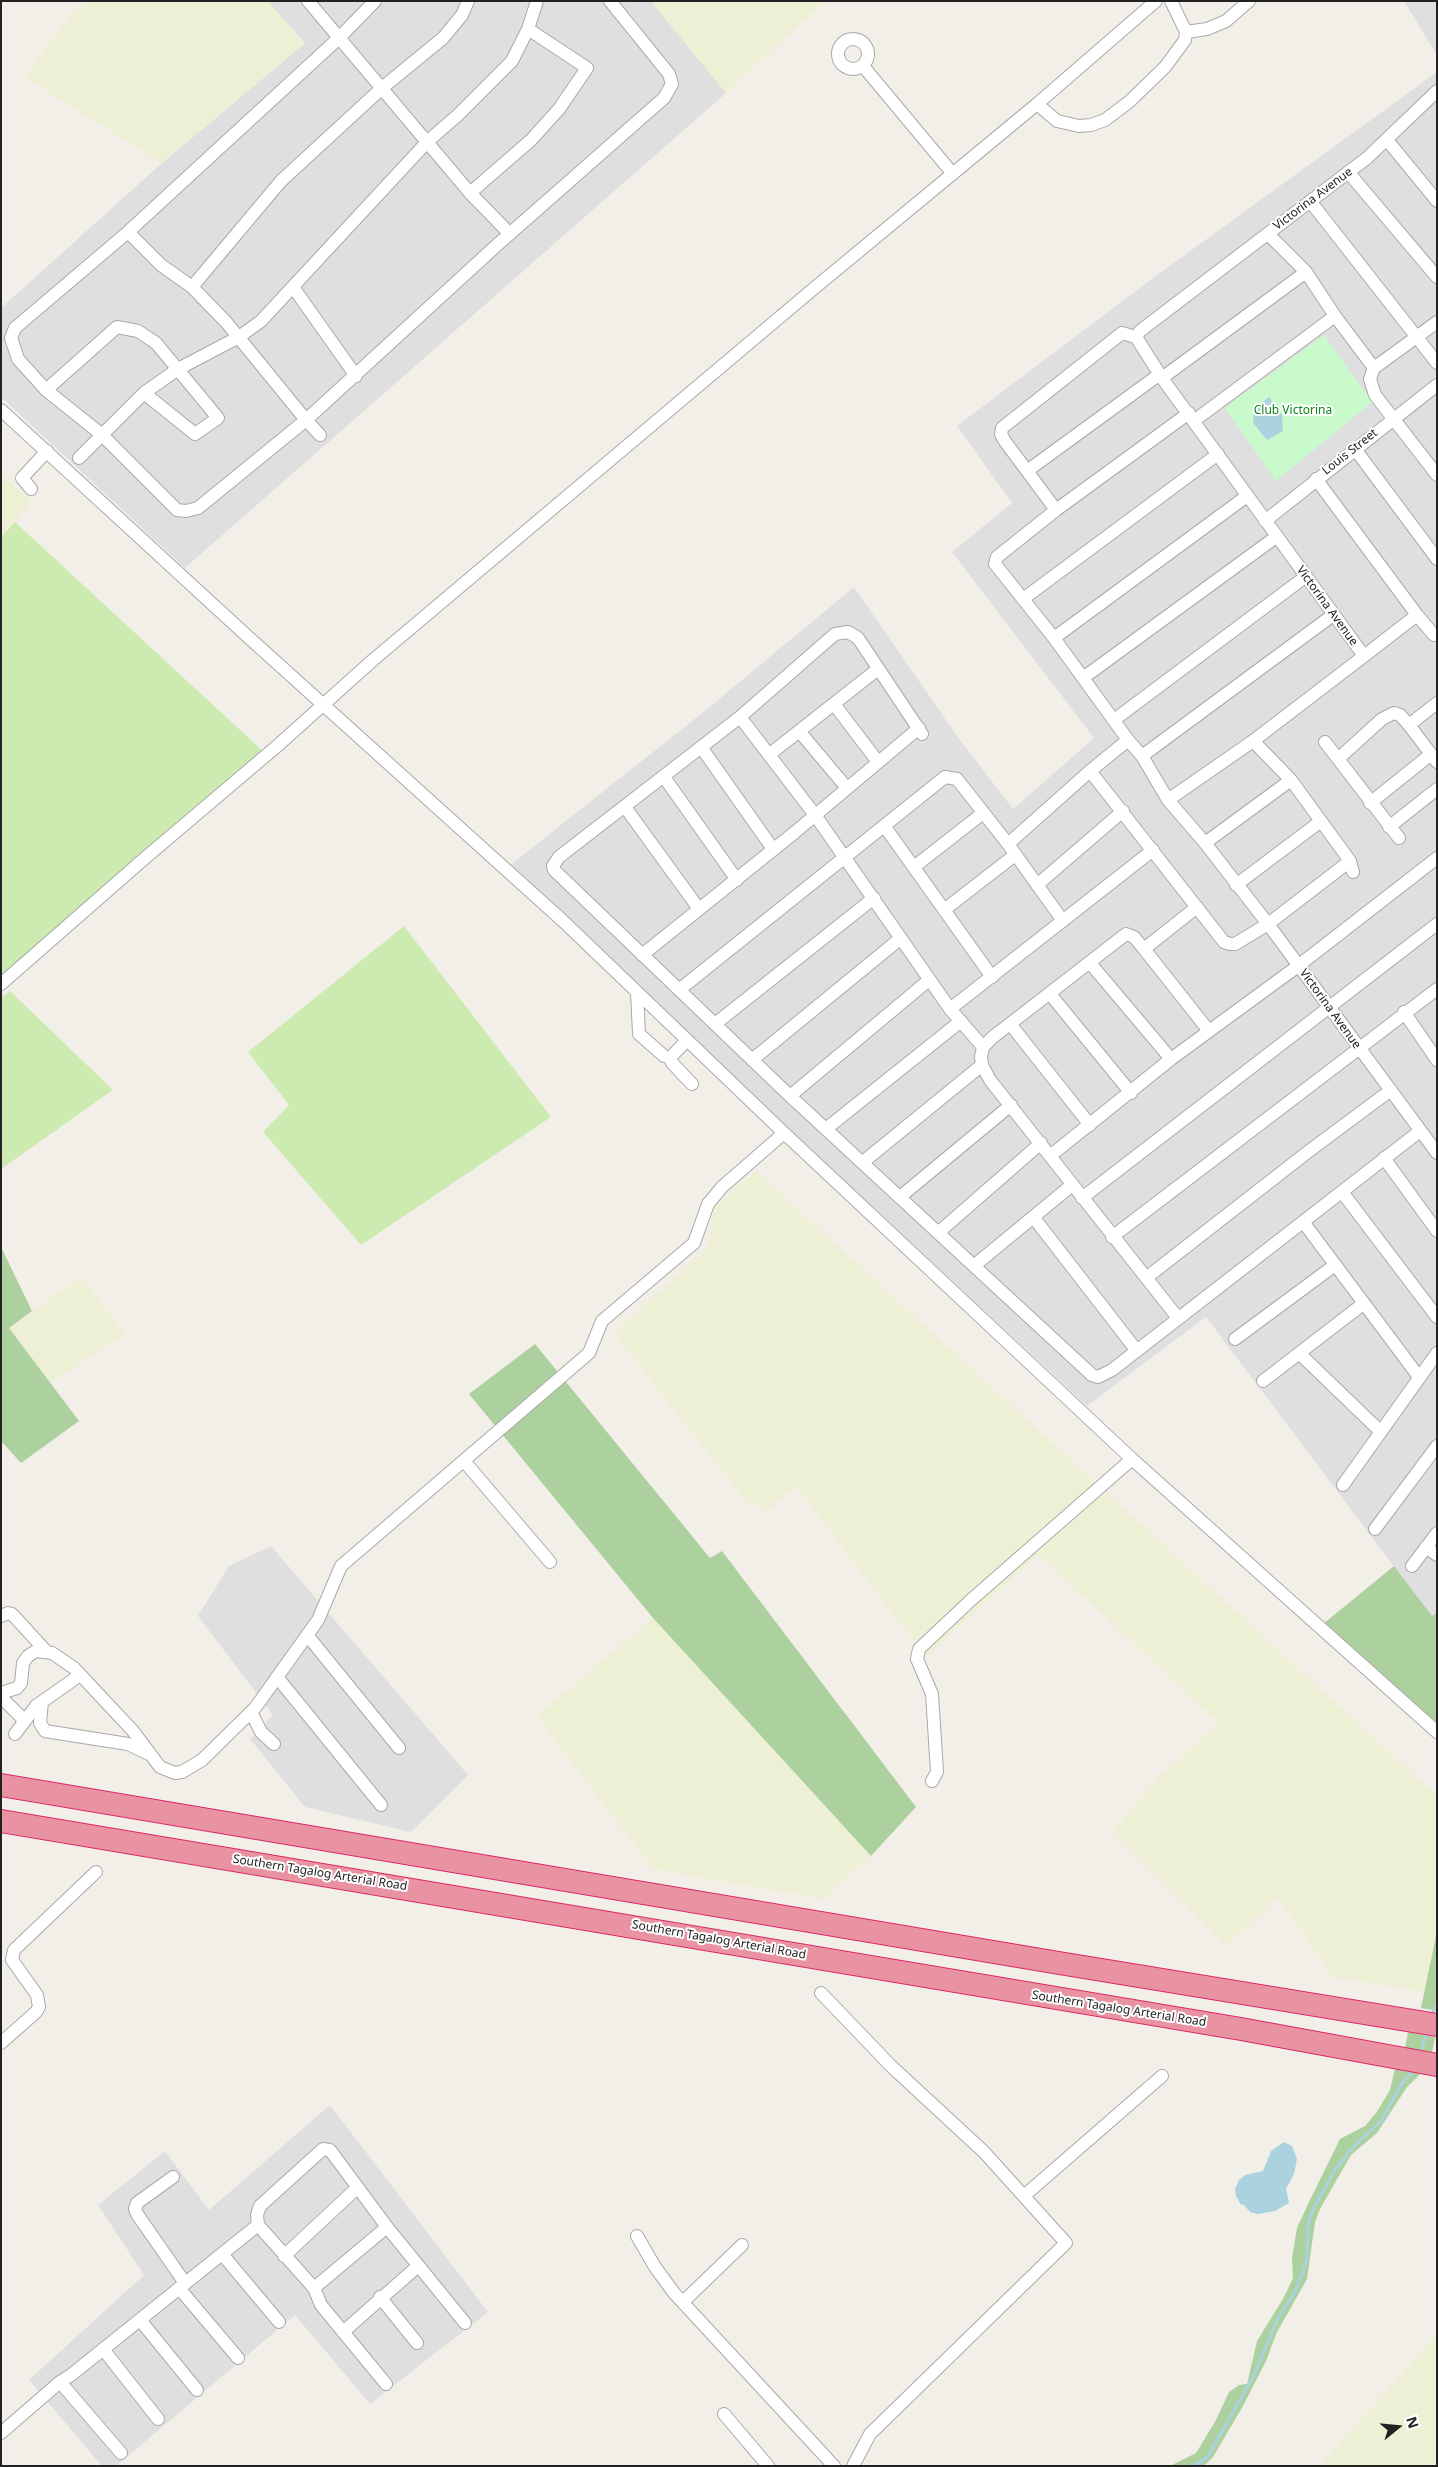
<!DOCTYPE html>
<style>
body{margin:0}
#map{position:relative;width:1438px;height:2467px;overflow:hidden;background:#f2efe9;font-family:"Noto Sans",sans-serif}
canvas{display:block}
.frame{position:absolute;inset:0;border:2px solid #222;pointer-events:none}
.north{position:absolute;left:1373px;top:2402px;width:50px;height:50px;-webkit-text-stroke:4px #fff;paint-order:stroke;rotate:73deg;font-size:14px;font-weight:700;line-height:20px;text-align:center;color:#222}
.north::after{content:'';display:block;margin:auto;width:18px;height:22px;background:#222;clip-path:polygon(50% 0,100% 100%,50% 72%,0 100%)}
</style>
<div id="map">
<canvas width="1438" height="2467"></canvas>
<div class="frame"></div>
<div class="north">N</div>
</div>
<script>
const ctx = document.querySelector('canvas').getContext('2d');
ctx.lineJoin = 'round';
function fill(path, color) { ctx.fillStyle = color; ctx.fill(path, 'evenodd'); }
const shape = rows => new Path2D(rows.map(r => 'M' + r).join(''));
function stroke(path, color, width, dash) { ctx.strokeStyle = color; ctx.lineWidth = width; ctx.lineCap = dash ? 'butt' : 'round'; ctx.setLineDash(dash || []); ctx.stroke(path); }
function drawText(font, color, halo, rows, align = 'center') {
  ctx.font = font + ' "Noto Sans",sans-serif'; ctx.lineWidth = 4; ctx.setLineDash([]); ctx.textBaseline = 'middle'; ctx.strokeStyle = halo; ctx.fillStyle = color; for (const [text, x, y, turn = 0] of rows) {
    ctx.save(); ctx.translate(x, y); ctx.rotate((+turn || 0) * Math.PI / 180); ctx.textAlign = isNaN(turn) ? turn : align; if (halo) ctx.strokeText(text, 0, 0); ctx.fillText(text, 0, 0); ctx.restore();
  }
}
const residential = shape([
 [267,1,651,1,726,93,185,568,1,397,1,308,162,163,305,43],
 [1404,1,1437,1,1437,55],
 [1437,72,1437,1613,1432,1617,1206,1317,1087,1406,508,867,706,710,854,587,957,736,1013,809,1094,738,952,552,1012,503,957,426,1153,278],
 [271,1546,468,1775,411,1832,305,1807,250,1739,273,1715,198,1616,229,1566],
 [330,2105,488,2312,370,2404,295,2315,116,2466,102,2466,29,2380,144,2275,98,2205,165,2151,209,2210]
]);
const farmland = shape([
 [87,1,267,1,305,43,162,163,24,77,73,13],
 [651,1,825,1,726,93],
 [1,474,32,502,1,537],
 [756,1171,1437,1796,1437,1931,1425,1992,1333,1977,1278,1897,1227,1946,1113,1831,1159,1777,1219,1723,1038,1554,926,1657,796,1487,764,1513,757,1503,751,1508,614,1333,708,1248,715,1207],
 [82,1276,125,1334,50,1383,9,1328],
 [653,1618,871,1856,823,1899,653,1869,537,1716],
 [1437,2334,1437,2466,1319,2466,1346,2436]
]);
const grass = shape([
 [15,522,264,752,1,979,1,537],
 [404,926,551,1117,361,1245,263,1132,289,1105,248,1052],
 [10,991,113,1090,1,1169,1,998]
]);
const forest = shape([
 [1,1247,32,1311,9,1328,79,1421,21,1463,1,1441],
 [535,1344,710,1558,722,1551,916,1807,871,1856,653,1618,469,1394],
 [1394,1566,1432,1616,1437,1613,1437,1727,1323,1624],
 [1437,1931,1437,2011,1421,2008],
 [1408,2032,1435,2037,1432,2053,1405,2048],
 [1395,2069,1420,2074,1407,2087,1377,2133,1351,2155,1320,2209,1315,2222,1307,2279,1277,2332,1266,2361,1243,2406,1213,2457,1207,2463,1203,2466,1170,2466,1196,2453,1216,2420,1229,2392,1239,2385,1247,2384,1257,2341,1283,2299,1293,2278,1292,2258,1297,2228,1309,2202,1340,2139,1365,2126,1376,2113,1390,2090]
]);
const park = shape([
 [1324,335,1372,402,1276,481,1225,408]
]);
const water = shape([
 [1269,397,1282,415,1283,431,1267,440,1253,423,1254,409],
 [1284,2142,1292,2146,1297,2159,1294,2174,1286,2189,1289,2203,1275,2211,1258,2214,1250,2212,1243,2204,1241,2205,1236,2196,1235,2189,1239,2180,1245,2175,1263,2171,1271,2151]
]);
const stream = shape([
 [1430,2017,1437,2004],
 [1421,2053,1426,2032],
 [1191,2466,1201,2462,1208,2456,1253,2377,1278,2318,1295,2292,1307,2259,1308,2226,1312,2211,1335,2170,1352,2148,1382,2120,1400,2086,1413,2070]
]);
const minor = shape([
 [308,1,470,193,510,234],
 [375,1,340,37,128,232,15,328,11,338,18,359,46,390,101,434,177,510,186,511,198,508,306,420,497,245,664,98,672,84,669,74,610,1],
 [1186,32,1207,29,1226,21,1249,1],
 '838 54a15 15 0 1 1 30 0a15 15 0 1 1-30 0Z',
 [863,66,953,174],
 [1437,91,1367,158,1140,331,1136,337,1162,378,1364,656,1253,741,1168,800,1205,843,1268,924,1437,1153],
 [1037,104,1057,121,1079,126,1091,125,1105,120,1130,101,1165,67,1185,40,1186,32,1171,1],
 [1387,140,1437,201],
 [1348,172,1437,277],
 [470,193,531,140,559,109,587,68,528,29],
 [1310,201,1437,363],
 [128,232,161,265,192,287,226,322,306,420,320,435],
 [1268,234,1306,272,1335,316,1374,368],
 [192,287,281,181,382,88,443,38,462,15,468,1],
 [293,287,356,376],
 [1437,322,1374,368,1370,379,1375,395,1437,475],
 [1162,378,1306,272],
 [46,390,117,327,138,331,156,343,218,418,195,434,144,393],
 [1,410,246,635,563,921,784,1133,1132,1459,1437,1732],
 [1195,420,1335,316],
 [1355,449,1437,559],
 [79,458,144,393,178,369,239,337,261,321,428,141,458,115,512,61,528,29,537,1],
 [1027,471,1160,374],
 [1316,479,1417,615,1434,635,1437,635],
 [31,489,22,478,47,451],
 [1056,510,1004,440,1001,434,1002,428,1122,333,1136,337],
 [1265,521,1437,385],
 [1023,599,1218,454],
 [1054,638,1247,496],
 [1364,656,1417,615],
 [1083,678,1276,537],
 [834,704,878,762],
 [740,717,815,815,950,1009,983,1047],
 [1114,720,1305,577],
 [1409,725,1437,703],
 [799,731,847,788],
 [922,734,858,638,848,632,835,634,740,717,559,857,553,866,554,870,790,1096,1092,1375,1098,1377,1112,1370,1420,1131],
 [1253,741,1291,780,1350,861,1353,872],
 [1325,742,1399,838],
 [701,747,773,849],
 [770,754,878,669],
 [1142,756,1333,615],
 [1338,759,1382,719,1394,713,1400,715,1409,725,1437,762],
 [1090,771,1224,942,1230,944,1235,944,1268,924,1350,861],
 [664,777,737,880],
 [1168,800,1142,756,1128,740,1054,638,995,564,997,557,1056,510,1189,413],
 [1370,803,1430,755],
 [625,807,699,909],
 [885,827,992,977],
 [1389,827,1437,789],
 [1205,843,1291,780],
 [1008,844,1090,771,1128,740],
 [914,867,983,813],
 [1037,885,1123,811],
 [1236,885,1321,821],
 [944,910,1015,855],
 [1144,949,1197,907],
 [642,955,794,833,919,728],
 [1090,963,1171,1059],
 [1,984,145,858,276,747,373,660,812,290,1037,104,1156,1],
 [679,990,945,777,957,779,1008,844,1063,921],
 [637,992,639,1034,664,1056],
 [1050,994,1131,1093],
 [950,1009,1153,850],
 [1404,1012,1437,1060],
 [715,1024,874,898],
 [1011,1025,1090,1125],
 [687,1040,670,1058,672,1063,692,1084],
 [752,1060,901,938],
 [790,1096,929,980],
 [827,1128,961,1021],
 [1050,1156,1171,1059,1298,966,1437,858],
 [1384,1158,1437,1231],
 [863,1162,982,1065],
 [1342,1192,1437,1317],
 [900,1197,1011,1105],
 [1082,1198,1437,924],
 [1034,1218,1137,1351],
 [1304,1223,1419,1377],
 [939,1232,1041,1143],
 [1112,1237,1437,989],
 [975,1265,1072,1185],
 [1146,1278,1309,1151,1391,1090],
 [1178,1318,990,1080,982,1065,981,1057,983,1047,993,1037,1126,934,1134,937,1144,949,1209,1031],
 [1235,1339,1335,1265],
 [1300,1354,1381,1432],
 [1263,1381,1363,1304],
 [464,1461,550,1562],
 [1343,1485,1437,1353],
 [1375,1529,1437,1446],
 [1426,1547,1437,1555],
 [1412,1566,1437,1533],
 [1,1616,8,1613,12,1614,45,1650],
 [307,1635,399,1748],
 [277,1677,381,1805],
 [1,1693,17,1688,21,1683,23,1663,28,1656,36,1651,52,1653,74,1668,133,1731,160,1767,175,1773,182,1772,202,1760,255,1708,318,1620,341,1566,589,1353,602,1321,694,1243,708,1204,722,1187,784,1133],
 [6,1702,25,1721],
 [42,1702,40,1723,45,1731,128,1744,149,1754],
 [251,1712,261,1732,274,1744],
 [15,1734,36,1706,80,1675],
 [932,1781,937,1772,932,1694,917,1659,919,1649,971,1600,1132,1459],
 [821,1993,891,2066,984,2152,1066,2243,870,2434,853,2466],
 [1,2043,36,2012,39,2007,37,1995,12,1960,14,1950,96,1872],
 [173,2177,137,2203,135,2209,137,2214,185,2283],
 [1025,2195,1162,2076],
 [637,2236,655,2267,674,2293,834,2466],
 [222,2254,279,2322],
 [284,2256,357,2188],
 [179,2288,238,2358],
 [314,2288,387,2227],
 [380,2297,417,2343],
 [683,2302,742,2245],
 [140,2320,197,2390],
 [343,2332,418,2266],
 [103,2349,158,2419],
 [60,2382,121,2453],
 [386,2384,321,2305,314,2288,258,2225,257,2215,260,2206,323,2149,330,2150,387,2227,465,2323],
 [724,2414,768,2466],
 [1,2433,60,2382,71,2375,258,2225]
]);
const motorway = shape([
 [1,1785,1059,1963,1437,2025],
 [1,1821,1241,2029,1437,2065]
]);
const streetNames = [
 ["Victorina Avenue",1313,199,-37],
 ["Louis Street",1350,452,-38],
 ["Victorina Avenue",1327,606,54],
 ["Victorina Avenue",1330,1009,54],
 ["Southern Tagalog Arterial Road",320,1873,9],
 ["Southern Tagalog Arterial Road",719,1940,10],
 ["Southern Tagalog Arterial Road",1119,2009,9]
];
const parkNames = [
 ["Club Victorina",1293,411]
];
fill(residential, '#e0dfdf');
fill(farmland, '#eef0d5');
fill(grass, '#cdebb0');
fill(forest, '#add19e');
fill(park, '#c8facc');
fill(water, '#aad3df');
stroke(stream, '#aad3df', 3);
stroke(minor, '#a9a9a9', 14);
stroke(motorway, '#dc2a67', 24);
stroke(minor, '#fff', 12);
stroke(motorway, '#e892a2', 22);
drawText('12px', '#222', '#fff', streetNames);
drawText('12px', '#0c8416', '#fff', parkNames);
</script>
